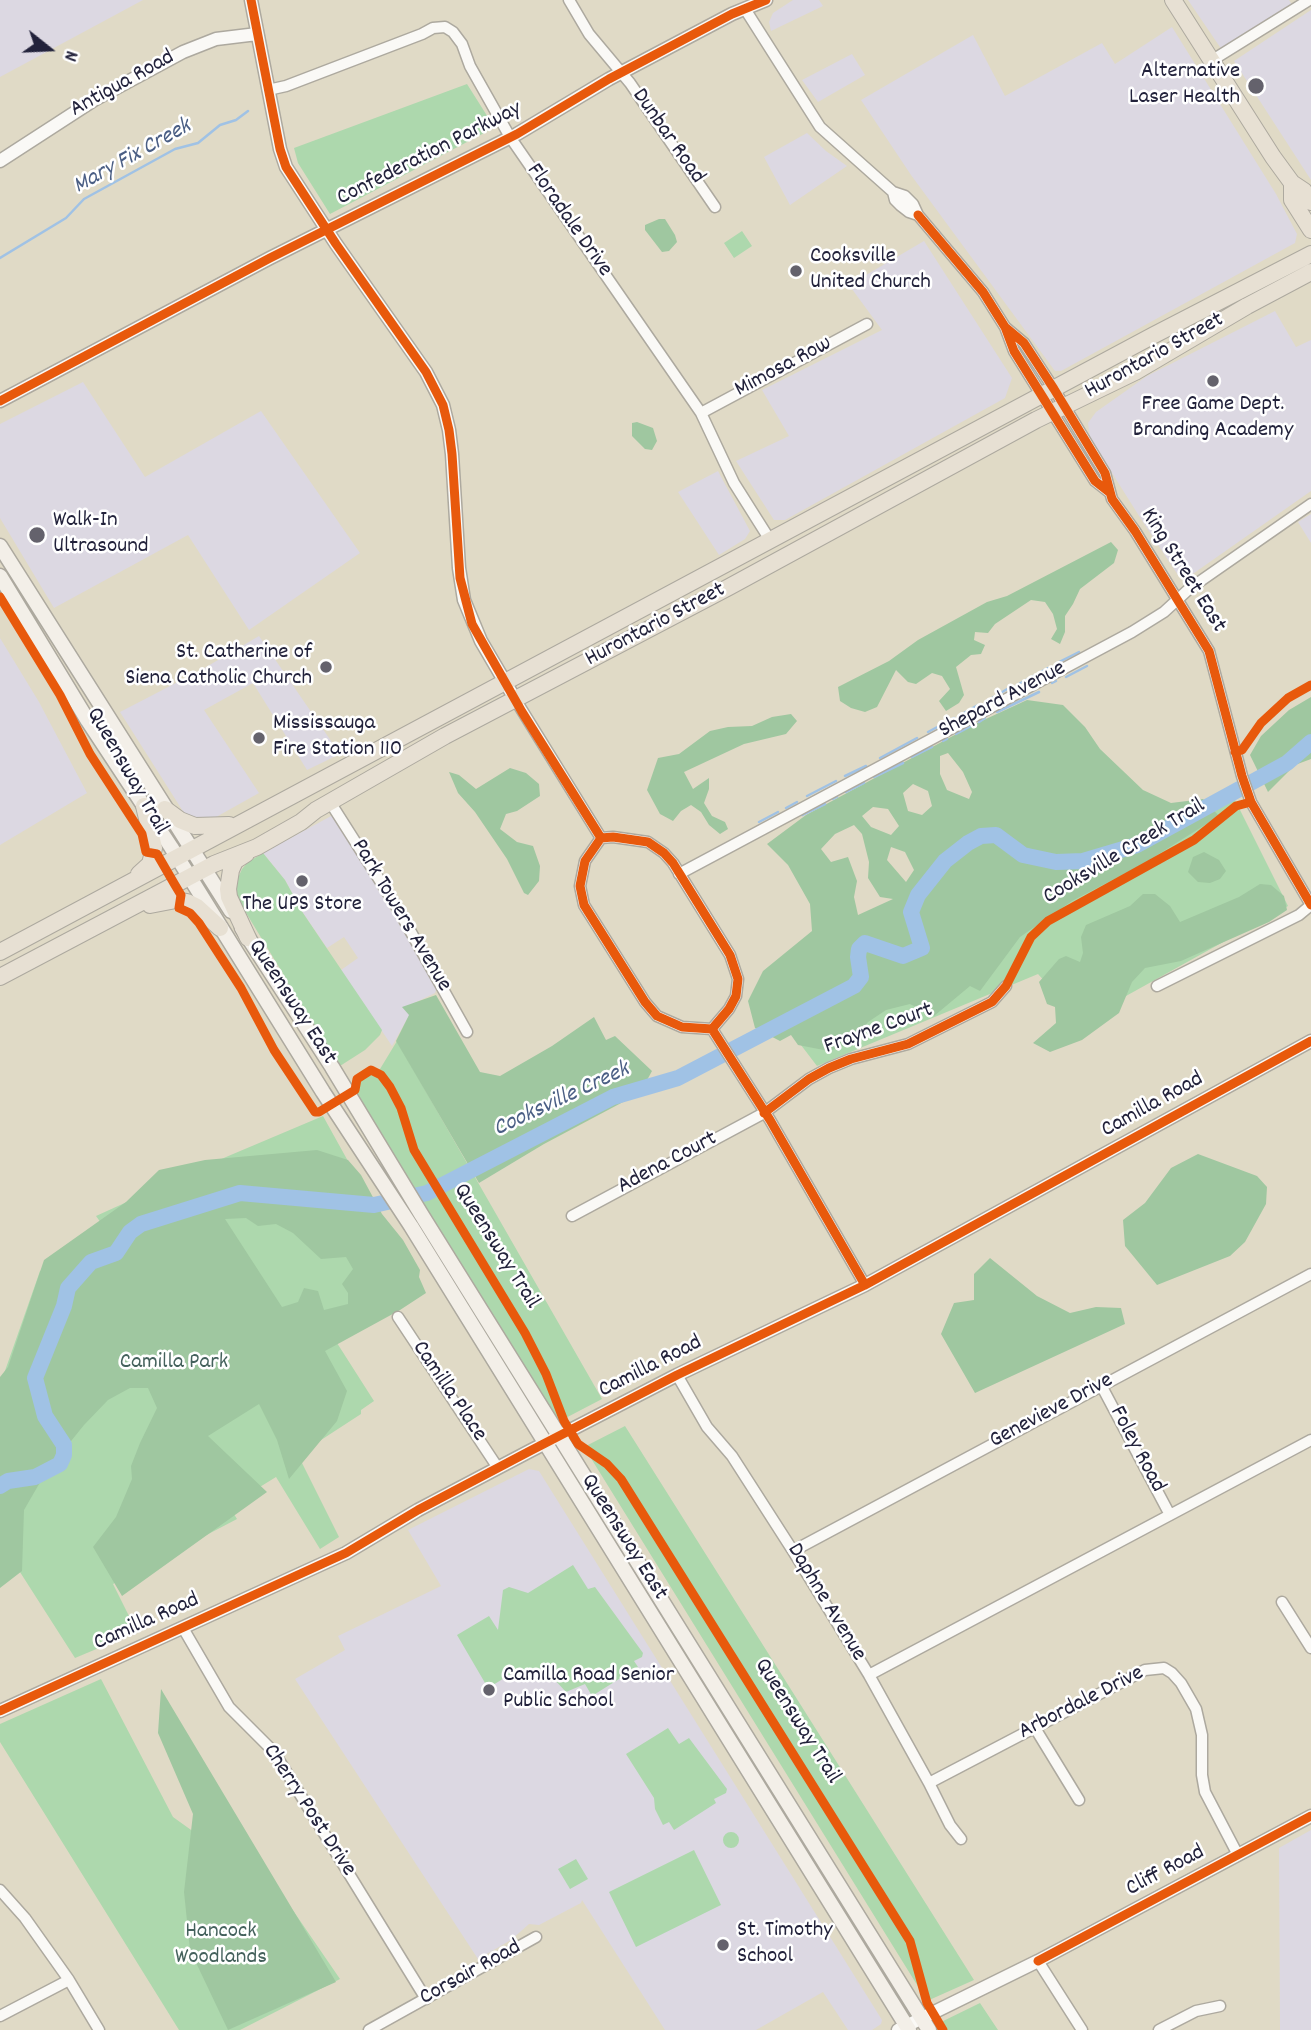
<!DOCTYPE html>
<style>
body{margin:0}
#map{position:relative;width:1311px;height:2030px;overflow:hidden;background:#e0dac6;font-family:Dekko,sans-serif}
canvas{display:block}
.north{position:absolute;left:14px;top:14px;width:70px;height:70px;-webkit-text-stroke:5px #fff;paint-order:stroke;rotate:108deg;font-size:19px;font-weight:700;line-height:28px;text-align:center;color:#22223b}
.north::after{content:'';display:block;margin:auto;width:24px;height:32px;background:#22223b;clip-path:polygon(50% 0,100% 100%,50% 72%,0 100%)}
</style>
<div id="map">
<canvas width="1311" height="2030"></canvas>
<div class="north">N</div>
</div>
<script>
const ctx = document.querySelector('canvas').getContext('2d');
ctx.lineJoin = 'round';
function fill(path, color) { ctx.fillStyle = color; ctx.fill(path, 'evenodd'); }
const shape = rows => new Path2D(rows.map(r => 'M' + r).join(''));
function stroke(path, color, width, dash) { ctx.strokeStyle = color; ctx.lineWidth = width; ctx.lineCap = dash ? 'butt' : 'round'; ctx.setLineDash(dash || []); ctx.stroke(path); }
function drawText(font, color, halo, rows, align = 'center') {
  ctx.font = font + ' Dekko,sans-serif'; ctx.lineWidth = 5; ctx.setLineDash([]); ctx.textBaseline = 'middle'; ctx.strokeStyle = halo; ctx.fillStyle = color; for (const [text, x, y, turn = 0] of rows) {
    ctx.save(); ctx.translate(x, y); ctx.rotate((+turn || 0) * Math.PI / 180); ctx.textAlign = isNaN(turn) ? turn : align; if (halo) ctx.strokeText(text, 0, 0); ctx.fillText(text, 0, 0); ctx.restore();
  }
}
const built = shape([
 [0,0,143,0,0,77],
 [793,0,819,0,823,6,771,31,769,22,773,13],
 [1188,0,1289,0,1292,5,1222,50],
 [1311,10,1311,180,1234,61],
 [1172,27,1276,194,1297,234,1295,243,1061,371,1055,371,911,175,861,100,973,35,1005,96,1102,43,1115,64],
 [852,54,865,75,818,102,802,80],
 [807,133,826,151,847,166,790,205,764,157],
 [924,241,1012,378,1005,398,785,520,774,520,736,461,789,436,762,390,882,330,849,285],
 [1275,311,1296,347,1311,340,1311,491,1187,578,1178,575,1141,519,1090,438,1088,423,1096,412,1147,376],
 [83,382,145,477,261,411,360,553,249,630,188,535,54,608,0,518,0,424],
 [718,471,750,531,745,539,719,555,678,492],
 [1311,514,1311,543,1298,522],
 [259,636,340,754,307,770,253,683,204,710,259,793,209,821,186,816,120,712,201,670],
 [0,638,39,702,87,793,0,845],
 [333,815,437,987,435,993,406,1007,410,1014,392,1046,341,970,358,958,344,937,327,948,303,913,285,880,263,853],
 [529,1469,539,1471,882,2020,881,2024,872,2030,848,2030,823,1992,756,2030,665,2030,582,1900,581,1903,539,1925,529,1924,511,1940,478,1959,295,1679,345,1650,338,1636,441,1586,408,1530],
 [1311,1830,1311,2030,1280,2030,1279,1848]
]);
const green = shape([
 [467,84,491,122,488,131,330,214,298,163,294,148],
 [742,231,752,246,734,258,724,243],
 [1229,788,1288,906,1081,1021,1038,974,817,1066,788,1028],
 [263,853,285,880,303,913,382,1030,380,1035,365,1050,340,1066,296,999,282,972,237,898,237,880,242,869,248,862],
 [397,1041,602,1399,556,1423,348,1088,380,1069],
 [323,1116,420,1291,337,1343,374,1401,361,1410,361,1414,298,1455,339,1537,320,1549,276,1477,229,1506,237,1519,113,1584,137,1632,75,1658,11,1558,0,1385,40,1271,106,1230,96,1216,226,1157],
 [625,1426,974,1980,927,2001,584,1447],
 [573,1565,588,1589,595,1587,643,1653,642,1657,634,1661,638,1667,592,1696,585,1684,566,1692,553,1678,547,1665,533,1672,511,1674,488,1688,457,1635,489,1616,498,1630,503,1590,509,1587,528,1593],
 [101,1679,173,1817,219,1850,268,1874,340,1979,240,2030,179,2030,0,1742,0,1724],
 [668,1728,679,1744,689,1738,727,1789,726,1793,714,1799,716,1803,674,1830,669,1822,663,1825,655,1809,654,1798,626,1754],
 '723 1840a8 8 0 1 1 16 0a8 8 0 1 1-16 0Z',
 [694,1850,721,1905,636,1947,609,1892],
 [576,1859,588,1879,570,1889,558,1869],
 [980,2003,998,2030,936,2030,933,2026]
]);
const forest = shape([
 [659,219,665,219,675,235,677,242,669,251,662,252,645,230,645,225],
 [637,422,653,428,657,441,652,450,645,449,632,436,632,423],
 [1111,542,1118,550,1114,563,1080,589,1073,604,1065,616,1065,632,1060,644,1051,639,1057,629,1053,614,1045,602,1031,600,995,624,988,633,975,632,974,640,985,645,981,654,971,655,956,667,964,695,959,703,946,711,939,701,950,689,942,676,932,673,916,684,908,682,896,670,877,707,865,712,851,708,840,701,838,687,889,661,918,640,987,602,1007,596],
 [1311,697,1311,759,1295,765,1268,792,1250,755,1261,736,1289,710],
 [1027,700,1063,705,1085,727,1100,749,1143,790,1171,803,1203,799,1219,816,1143,864,1072,901,1020,937,980,991,970,986,934,1016,910,1004,886,1010,868,1022,853,1043,829,1051,798,1045,791,1035,780,1041,755,1028,748,1001,763,971,812,931,810,904,788,865,767,844,806,815,975,724],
 [948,753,963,772,972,792,969,799,947,790,940,774,940,756],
 [913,784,928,791,932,806,922,815,908,811,903,793],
 [873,807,888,809,899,826,891,835,871,827,862,816],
 [854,825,862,834,869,862,868,878,880,897,893,899,858,915,854,897,857,881,848,857,831,862,821,849,835,834],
 [891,847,905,852,914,870,906,882,887,860],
 [791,714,797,721,786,734,744,744,684,772,693,789,709,778,709,789,704,803,712,816,725,822,728,829,720,834,709,825,701,812,691,805,681,811,673,821,660,814,647,790,658,758,679,754,710,731,728,727,752,726,772,717],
 [510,768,526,773,539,784,540,796,517,811,506,814,500,829,517,842,533,846,540,866,539,881,528,895,524,893,507,859,475,812,458,793,449,772,459,775,476,789],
 [1204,852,1219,860,1226,871,1220,879,1210,883,1198,882,1188,872,1193,857],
 [1260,884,1271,885,1284,896,1287,910,1269,922,1181,961,1145,968,1132,982,1119,1013,1082,1040,1050,1052,1033,1043,1056,1023,1055,1007,1047,1004,1039,982,1059,959,1066,956,1080,962,1083,953,1081,937,1086,925,1130,906,1143,894,1155,894,1170,906,1180,922,1239,897],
 [436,995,480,1072,500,1076,552,1046,594,1017,606,1040,615,1036,652,1071,640,1093,544,1144,479,1183,396,1041,409,1015,402,1007],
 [317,1150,348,1160,361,1175,382,1214,403,1240,420,1270,419,1277,426,1293,400,1310,325,1351,347,1391,337,1421,289,1479,277,1440,259,1404,208,1436,267,1492,122,1596,93,1547,116,1517,132,1479,131,1466,140,1443,157,1408,148,1388,130,1388,108,1400,84,1425,46,1472,24,1510,22,1571,0,1588,0,1377,8,1367,44,1260,126,1202,159,1170,205,1160],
 [246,1218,258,1226,276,1224,293,1233,321,1259,346,1257,353,1269,342,1284,348,1293,348,1304,324,1310,318,1291,304,1288,298,1302,282,1307,225,1219],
 [1198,1154,1257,1176,1267,1187,1266,1204,1245,1242,1230,1256,1157,1285,1125,1246,1123,1220,1145,1203,1171,1168],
 [990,1258,1037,1296,1070,1313,1096,1307,1121,1308,1125,1324,975,1393,941,1334,954,1303,974,1300,974,1274],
 [161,1689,336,1982,228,2030,190,1950,184,1892,193,1814,158,1733]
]);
const stream = shape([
 [0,258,66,218,84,199,175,149,198,143,220,125,236,120,248,111],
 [1057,663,1079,652],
 [1066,677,1087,666],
 [1052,683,1056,681],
 [1017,685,1048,668],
 [987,701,1009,688],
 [997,712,1039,692],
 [964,713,978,705],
 [979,722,985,718],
 [928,732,954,718],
 [956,734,971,726],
 [943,741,947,739],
 [912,757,932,747],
 [880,758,917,738],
 [845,776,866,766],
 [874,777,903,763],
 [846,792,864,783],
 [807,796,836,781],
 [833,799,837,797],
 [786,808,797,802],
 [802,815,825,804],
 [759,822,778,812]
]);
const river = shape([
 [0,1486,8,1481,35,1477,60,1464,64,1455,64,1445,45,1416,35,1378,64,1306,68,1288,91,1262,116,1253,130,1232,141,1224,240,1193,374,1205,427,1193,613,1097,678,1078,854,986,861,977,858,957,859,949,865,943,903,956,922,948,911,912,918,895,945,861,968,843,981,836,996,835,1023,855,1056,862,1083,861,1137,845,1287,763,1311,742]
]);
const minor = shape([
 [569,0,589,34,630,83,715,207],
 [745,9,820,127,893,192,905,196,913,204,918,215,983,292,1005,327,1014,351,1095,481,1109,492],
 [1211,61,1309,0],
 [268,90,286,86,422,34,433,28,445,27,453,32,462,44,470,66,510,137,701,413,734,483,770,540],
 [893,192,895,200,900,205,909,212,918,215],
 [1005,327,1024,343,1054,389,1105,473,1112,499,1135,531,1209,651,1242,776,1251,802,1311,905],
 [701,413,867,324],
 [515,699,601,838],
 [330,802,398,909,467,1032],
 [613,837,648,842,664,853,673,863,730,955,738,979,736,996,729,1009,712,1029,682,1027,657,1016,645,1002,584,905,580,886,585,861,601,838,613,837],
 [679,874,1132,632,1164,612,1189,589,1311,504],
 [1157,986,1299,915,1311,905],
 [712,1029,770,1120,865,1285],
 [572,1216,764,1113,809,1079,829,1068,851,1059,908,1044,992,1002,1006,986],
 [398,1317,498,1468],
 [677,1375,707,1427,732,1456,793,1551,869,1675,929,1783,950,1825,961,1839],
 [1101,1385,1170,1515],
 [793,1551,1311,1274],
 [1282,1602,1311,1648],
 [183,1628,229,1707,274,1752,426,1999],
 [869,1675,1311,1440],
 [1035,1728,1079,1800],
 [929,1783,1145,1670,1164,1668,1172,1673,1181,1683,1196,1709,1202,1735,1202,1775,1205,1792,1238,1855],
 [0,1890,25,1918,69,1980,99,2030],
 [1038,1961,1082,2030],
 [0,2016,69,1980],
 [369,2030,536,1937],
 [1159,2030,1196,2011,1220,2006]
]);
const tertiary = shape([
 [251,0,280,149,286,167,336,244,426,372,443,405,449,430,452,454,459,568,464,600,481,641,515,699],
 [0,161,94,100,183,52,216,39,257,34],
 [0,401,270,258,517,134,609,79,732,14,766,0],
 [0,1711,346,1553,418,1510,528,1452,677,1375,865,1285,1311,1041],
 [898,2030,1038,1961,1311,1816]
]);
const secondary = shape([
 [0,546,231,911],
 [0,576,88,721,171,847,323,1092,411,1226,909,2030],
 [242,928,332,1067,421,1214,929,2030]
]);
const primary = shape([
 [1173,0,1273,157,1292,183,1304,191,1311,202],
 [1292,183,1292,200,1311,230],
 [165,809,180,820,195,826,229,825],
 [246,854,235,861,231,870,228,889,229,897,248,938],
 [139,874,150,864,154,848,144,806],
 [150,905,176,900,187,902,197,907,220,928],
 [0,952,1154,335,1311,254],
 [0,977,214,864,257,847,301,822,316,810,445,736,729,587,1036,420,1135,372,1247,306,1311,272]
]);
const cycleway = shape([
 [251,0,280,149,286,167,336,244,426,372,443,405,449,430,452,454,460,578,472,624,522,712,601,838],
 [918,215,983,292,1005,327,1014,351,1095,481,1109,492],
 [1005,327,1024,343,1054,389,1105,473,1112,499,1135,531,1209,651,1242,776,1251,802,1311,905],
 [0,401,270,258,517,134,609,79,732,14,766,0],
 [0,597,60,695,90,754,142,834,146,852,157,854,175,885,181,895,179,908,190,913,199,923,241,988,274,1050,315,1112,319,1112,355,1090,357,1079,371,1070,381,1075,390,1087,401,1108,414,1150,525,1333,546,1374,564,1421,578,1444,607,1464,621,1479,910,1941,927,2003,943,2030],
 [1235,752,1242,750,1261,723,1288,698,1311,685],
 [613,837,648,842,664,853,673,863,730,955,738,979,736,996,729,1009,712,1029,682,1027,657,1016,645,1002,584,905,580,886,585,861,601,838,613,837],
 [712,1029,770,1120,865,1285],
 [764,1113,809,1079,829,1068,851,1059,908,1044,992,1002,1006,986,1031,937,1048,921,1194,840,1236,806,1251,802],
 [0,1711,346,1553,418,1510,528,1452,677,1375,865,1285,1311,1041],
 [1038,1961,1311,1816]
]);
const markers = [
 [1256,86,9,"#64626c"],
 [796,271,7,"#64626c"],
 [1213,381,7,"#64626c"],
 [37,535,9,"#64626c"],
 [326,667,7,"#64626c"],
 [259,738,7,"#64626c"],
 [302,881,7,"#64626c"],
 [489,1690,7,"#64626c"],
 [723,1945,7,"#64626c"]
];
const poiNames = [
 ["Alternative",1240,73,"right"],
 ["Laser Health",1240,99,"right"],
 ["Cooksville",810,258],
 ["United Church",810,284],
 ["Free Game Dept.",1213,406,"center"],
 ["Branding Academy",1213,432,"center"],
 ["Walk-In",53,522],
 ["Ultrasound",53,548],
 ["St. Catherine of",312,654,"right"],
 ["Siena Catholic Church",312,680,"right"],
 ["Mississauga",273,725],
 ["Fire Station 110",273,751],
 ["The UPS Store",302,906,"center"],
 ["Camilla Road Senior",503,1677],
 ["Public School",503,1703],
 ["St. Timothy",737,1932],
 ["School",737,1958]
];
const streetNames = [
 ["Antigua Road",123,85,-29],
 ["Dunbar Road",667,137,55],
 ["Confederation Parkway",430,155,-27],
 ["Floradale Drive",568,221,55],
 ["Hurontario Street",1155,357,-29],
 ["Mimosa Row",784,368,-28],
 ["King Street East",1182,571,58],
 ["Hurontario Street",656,626,-28],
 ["Shepard Avenue",1003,701,-28],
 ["Queensway Trail",126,772,60],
 ["Cooksville Creek Trail",1125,853,-31],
 ["Park Towers Avenue",400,916,59],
 ["Queensway East",291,1003,57],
 ["Frayne Court",879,1030,-20],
 ["Camilla Road",1153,1106,-29],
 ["Adena Court",668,1164,-28],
 ["Queensway Trail",495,1247,58],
 ["Camilla Road",651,1368,-27],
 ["Camilla Place",448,1392,56],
 ["Genevieve Drive",1052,1412,-28],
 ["Foley Road",1136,1450,62],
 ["Queensway East",623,1538,58],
 ["Daphne Avenue",825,1603,59],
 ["Camilla Road",147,1623,-24],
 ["Arbordale Drive",1082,1704,-27],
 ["Queensway Trail",796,1722,58],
 ["Cherry Post Drive",308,1811,57],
 ["Cliff Road",1166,1872,-28],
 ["Corsair Road",471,1974,-29]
];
const parkNames = [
 ["Camilla Park",174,1364],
 ["Hancock",221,1933],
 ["Woodlands",221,1959]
];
const waterNames = [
 ["Mary Fix Creek",133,158,-29],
 ["Cooksville Creek",562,1101,-25]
];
fill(built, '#dcd8e2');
fill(green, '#add8ad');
fill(forest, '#9fc7a0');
stroke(stream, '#a0c2e5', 2.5);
stroke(river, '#a0c2e5', 16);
stroke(minor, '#ada99f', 13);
stroke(tertiary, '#ada99f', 15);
stroke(secondary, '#ada99f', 17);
stroke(primary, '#ada99f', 18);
stroke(minor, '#faf9f6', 10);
stroke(tertiary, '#faf9f6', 12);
stroke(secondary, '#f3efe8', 14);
stroke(primary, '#e7e0d3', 16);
stroke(cycleway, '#e8590c', 9);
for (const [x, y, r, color] of markers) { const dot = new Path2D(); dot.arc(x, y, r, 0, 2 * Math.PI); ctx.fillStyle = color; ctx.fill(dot); stroke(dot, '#fff', 2.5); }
drawText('23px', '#22223b', '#fff', poiNames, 'left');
drawText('23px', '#22223b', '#fff', streetNames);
drawText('23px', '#44615c', '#fff', parkNames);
drawText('italic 24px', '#4a5e84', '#fff', waterNames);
</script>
